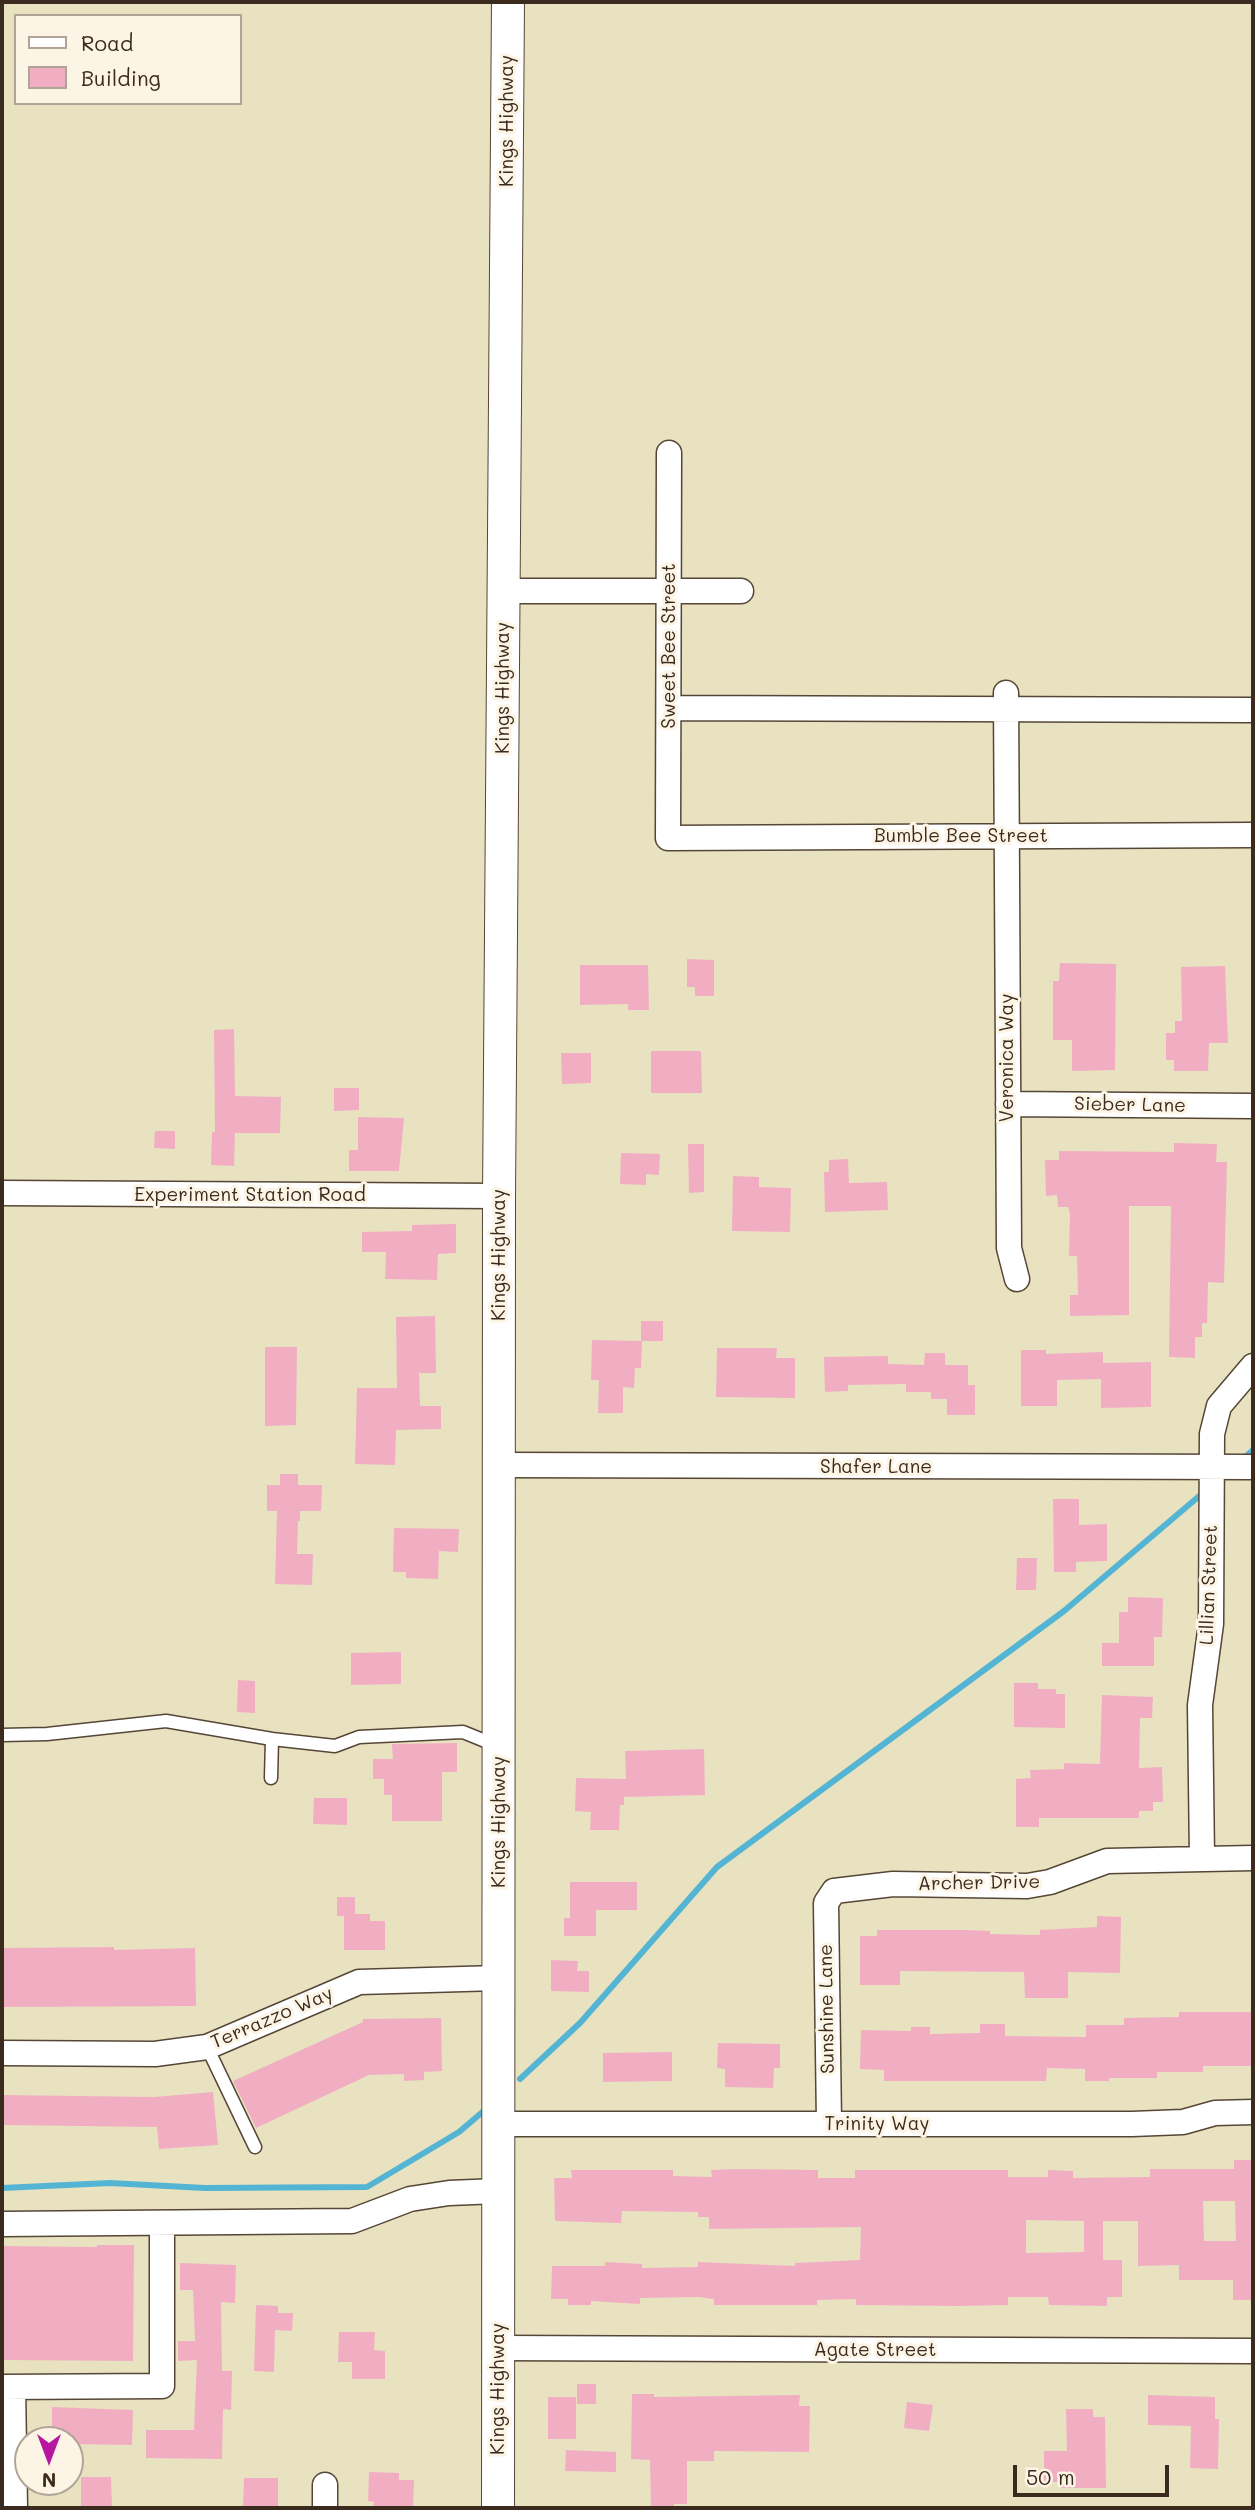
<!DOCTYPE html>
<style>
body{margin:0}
#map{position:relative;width:1255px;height:2510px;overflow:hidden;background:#e9e2c0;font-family:Mali,sans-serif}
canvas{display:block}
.frame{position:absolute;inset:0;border:4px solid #3b2a1e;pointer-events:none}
.legend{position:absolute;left:14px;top:14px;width:228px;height:91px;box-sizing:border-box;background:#fcf5e5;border:2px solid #afa495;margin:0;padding:9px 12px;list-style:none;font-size:21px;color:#3b2a1e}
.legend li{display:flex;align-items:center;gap:14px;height:35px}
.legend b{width:35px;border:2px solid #afa495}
.north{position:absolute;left:14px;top:2426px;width:70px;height:70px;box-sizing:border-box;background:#fcf5e5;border:2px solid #afa495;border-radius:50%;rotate:180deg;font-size:19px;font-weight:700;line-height:28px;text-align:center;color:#3b2a1e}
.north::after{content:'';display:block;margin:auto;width:24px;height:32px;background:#b5179e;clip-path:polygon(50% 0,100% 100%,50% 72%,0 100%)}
.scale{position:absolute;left:1013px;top:2465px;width:156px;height:32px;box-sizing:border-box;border:4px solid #3b2a1e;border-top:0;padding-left:9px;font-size:21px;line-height:24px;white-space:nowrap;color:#3b2a1e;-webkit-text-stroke:5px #fcf5e5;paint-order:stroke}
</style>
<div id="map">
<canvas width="1255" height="2510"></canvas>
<div class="frame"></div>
<ul class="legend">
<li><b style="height:9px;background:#fff"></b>Road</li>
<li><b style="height:19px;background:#f1aec3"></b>Building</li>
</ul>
<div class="north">N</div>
<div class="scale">50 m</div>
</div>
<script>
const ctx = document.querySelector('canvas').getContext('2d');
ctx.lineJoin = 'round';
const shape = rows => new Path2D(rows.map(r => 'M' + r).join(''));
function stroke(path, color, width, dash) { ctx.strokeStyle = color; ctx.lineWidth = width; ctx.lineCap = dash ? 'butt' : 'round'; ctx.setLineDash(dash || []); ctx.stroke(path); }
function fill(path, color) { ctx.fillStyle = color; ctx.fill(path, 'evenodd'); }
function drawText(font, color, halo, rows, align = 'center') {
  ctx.font = font + ' Mali,sans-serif'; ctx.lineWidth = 6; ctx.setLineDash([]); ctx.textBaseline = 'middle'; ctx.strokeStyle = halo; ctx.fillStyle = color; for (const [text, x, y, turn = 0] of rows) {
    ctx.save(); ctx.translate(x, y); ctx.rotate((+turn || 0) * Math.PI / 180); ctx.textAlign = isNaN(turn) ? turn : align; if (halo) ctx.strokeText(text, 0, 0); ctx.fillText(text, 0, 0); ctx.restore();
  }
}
const stream = shape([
 [1242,1460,1253,1450],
 [520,2079,580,2023,717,1867,1064,1611,1204,1492],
 [2,2188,110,2183,205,2188,367,2187,459,2132,486,2109]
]);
const building = shape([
 [687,959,714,960,714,996,695,996,695,987,687,987],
 [1060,963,1116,964,1115,1070,1072,1071,1072,1040,1053,1040,1053,981,1059,981],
 [580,965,648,965,649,1010,628,1010,628,1004,580,1005],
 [1225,966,1228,1043,1209,1043,1208,1071,1174,1071,1174,1060,1166,1060,1166,1033,1175,1033,1175,1021,1182,1021,1181,967],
 [234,1029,235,1096,281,1097,280,1133,235,1133,234,1166,211,1165,212,1132,215,1132,214,1030],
 [651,1051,701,1051,702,1093,651,1093],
 [561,1053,591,1053,591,1083,562,1084],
 [334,1088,359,1088,359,1110,334,1111],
 [358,1117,404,1118,399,1171,349,1171,349,1150,358,1150],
 [155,1131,175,1131,175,1149,154,1148],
 [1174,1143,1217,1144,1216,1162,1227,1162,1224,1283,1208,1282,1207,1323,1202,1323,1202,1337,1195,1337,1195,1358,1169,1357,1171,1206,1129,1206,1129,1315,1070,1316,1070,1295,1078,1295,1077,1256,1069,1256,1070,1213,1068,1207,1058,1207,1057,1195,1046,1196,1045,1160,1059,1160,1059,1151,1174,1152],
 [688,1144,704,1144,704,1192,689,1193],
 [621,1153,660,1154,659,1175,646,1174,646,1185,620,1184],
 [848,1159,849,1183,887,1182,888,1210,825,1212,824,1172,829,1172,829,1160],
 [733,1176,759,1177,759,1187,791,1188,790,1232,732,1231],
 [456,1224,456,1253,438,1254,437,1280,385,1279,386,1252,362,1252,362,1232,412,1231,412,1225],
 [435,1316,436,1373,419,1373,420,1406,441,1406,441,1429,396,1430,395,1465,355,1464,357,1388,397,1388,396,1317],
 [641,1321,663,1321,663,1341,641,1341],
 [592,1340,642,1341,641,1368,635,1368,634,1388,623,1387,623,1413,598,1413,599,1380,591,1380],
 [265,1347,297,1347,296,1425,265,1426],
 [717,1348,777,1348,776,1358,795,1358,795,1398,716,1397],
 [1021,1350,1046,1350,1046,1354,1103,1352,1103,1363,1151,1362,1151,1407,1101,1408,1101,1379,1057,1380,1057,1406,1021,1406],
 [925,1353,945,1353,945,1365,968,1365,968,1385,975,1385,975,1415,947,1415,947,1399,931,1399,931,1392,906,1392,906,1384,848,1385,848,1391,825,1392,824,1357,888,1356,888,1364,924,1365],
 [280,1474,298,1474,298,1485,322,1485,321,1511,300,1511,300,1521,298,1521,297,1554,313,1554,312,1585,275,1584,277,1511,267,1511,267,1485,280,1485],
 [1053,1499,1079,1499,1079,1525,1107,1524,1107,1561,1076,1562,1076,1572,1054,1572],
 [394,1528,459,1529,458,1552,439,1551,438,1579,406,1578,406,1572,393,1572],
 [1017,1558,1037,1558,1036,1590,1016,1590],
 [1128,1597,1163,1598,1162,1637,1154,1637,1154,1666,1102,1666,1102,1643,1119,1643,1119,1612,1128,1612],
 [401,1652,401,1684,351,1685,351,1653],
 [238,1680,255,1681,255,1713,237,1712],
 [1014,1683,1038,1683,1038,1689,1056,1689,1056,1694,1065,1694,1065,1728,1014,1727],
 [1102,1695,1153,1697,1152,1718,1140,1718,1139,1768,1162,1767,1163,1802,1153,1802,1153,1811,1139,1811,1139,1818,1039,1818,1039,1827,1016,1827,1016,1779,1031,1778,1030,1770,1064,1769,1064,1763,1100,1764],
 [457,1743,457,1772,442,1772,442,1821,392,1821,392,1795,384,1795,384,1779,373,1779,373,1759,393,1759,392,1744],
 [704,1749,705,1795,624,1797,624,1805,620,1805,619,1830,590,1830,591,1812,575,1811,576,1778,626,1779,625,1751],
 [314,1798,347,1798,347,1825,313,1824],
 [570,1882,637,1882,637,1910,596,1910,596,1936,564,1936,564,1918,570,1918],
 [337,1897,355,1897,355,1914,370,1914,370,1921,385,1921,385,1950,344,1950,344,1916,337,1916],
 [1097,1916,1121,1917,1120,1973,1068,1972,1068,1998,1025,1998,1024,1972,900,1971,900,1985,860,1985,860,1936,877,1936,877,1930,967,1930,990,1931,990,1934,1040,1935,1040,1930,1097,1927],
 [114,1947,114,1950,195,1948,196,2006,2,2007,2,1948],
 [551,1960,578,1961,577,1971,589,1971,589,1992,551,1991],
 [1179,2012,1253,2012,1253,2066,1203,2066,1203,2072,1157,2072,1157,2078,1109,2078,1109,2081,1085,2081,1085,2069,1047,2068,1046,2081,884,2081,884,2070,860,2069,861,2030,911,2031,911,2027,930,2027,930,2034,980,2033,980,2024,1005,2024,1005,2036,1086,2037,1086,2025,1124,2025,1124,2018,1179,2017],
 [441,2018,442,2071,424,2072,424,2080,404,2081,404,2074,369,2075,256,2128,233,2081,363,2022,363,2019],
 [718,2043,780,2044,780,2068,774,2068,773,2088,725,2087,725,2069,717,2068],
 [672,2052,672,2081,603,2082,603,2053],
 [213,2092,218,2145,159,2149,157,2127,2,2125,2,2095,154,2097],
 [1234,2160,1253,2160,1253,2300,1233,2300,1233,2280,1179,2280,1179,2265,1138,2266,1138,2221,1103,2221,1103,2260,1122,2260,1122,2297,1107,2297,1107,2306,1049,2305,1048,2297,1008,2297,1008,2305,958,2306,856,2305,856,2299,817,2300,817,2305,714,2305,714,2299,698,2297,640,2298,640,2304,591,2301,591,2305,568,2305,568,2299,551,2299,552,2266,605,2266,605,2262,642,2264,642,2268,698,2267,698,2262,795,2266,795,2263,860,2260,861,2227,709,2229,709,2217,698,2217,698,2212,622,2211,621,2223,555,2221,554,2178,572,2178,571,2170,673,2170,673,2176,712,2177,711,2170,735,2169,818,2170,818,2178,855,2178,855,2170,1008,2170,1008,2177,1048,2177,1048,2170,1073,2171,1073,2178,1150,2177,1150,2169,1234,2169],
 [1203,2201,1235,2201,1236,2241,1204,2241],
 [1026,2220,1084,2221,1084,2252,1026,2253],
 [97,2245,134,2245,133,2361,2,2360,2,2246,97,2247],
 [180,2263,236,2265,235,2303,221,2302,222,2371,232,2371,231,2410,223,2409,222,2459,146,2458,146,2430,194,2430,197,2360,178,2361,178,2341,195,2341,193,2290,180,2290],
 [256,2305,278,2306,278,2313,293,2313,292,2331,275,2330,274,2372,254,2371],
 [339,2332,375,2332,374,2350,385,2351,385,2379,352,2379,352,2362,338,2362],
 [577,2384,596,2384,596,2404,577,2404],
 [632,2394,654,2394,654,2397,800,2395,799,2406,810,2406,809,2452,714,2451,714,2461,687,2461,687,2504,674,2504,674,2508,651,2508,650,2460,631,2459],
 [1148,2395,1215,2397,1215,2419,1219,2419,1218,2469,1190,2468,1191,2426,1148,2425],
 [548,2397,576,2397,576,2439,548,2439],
 [907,2402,933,2405,929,2431,904,2428],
 [52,2407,133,2410,132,2445,70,2444,70,2440,52,2440],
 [1066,2409,1093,2409,1093,2417,1105,2417,1106,2488,1061,2488,1061,2482,1044,2482,1044,2451,1067,2451],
 [566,2450,616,2452,616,2472,565,2471],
 [369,2472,399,2473,399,2480,414,2480,413,2508,373,2508,374,2502,368,2501],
 [81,2477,111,2477,112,2508,81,2508],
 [244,2478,278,2478,278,2508,243,2508]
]);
const service = shape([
 [2,1735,47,1734,166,1721,272,1739,335,1746,359,1737,463,1732,495,1745],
 [271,1778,272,1739],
 [207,2047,255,2147]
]);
const minor = shape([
 [669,453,668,838,1253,835],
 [504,591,741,591],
 [1006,693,1009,1248,1017,1279],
 [669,708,1253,710],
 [1008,1104,1253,1106],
 [2,1193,499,1196],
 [499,1465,1253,1467],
 [1202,1858,1200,1705,1211,1624,1212,1434,1219,1406,1253,1366],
 [2,2053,155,2054,207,2047,359,1982,498,1978],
 [500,2124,1132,2124,1183,2122,1215,2113,1253,2112],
 [829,2124,826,1903,834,1891,893,1884,1027,1886,1050,1882,1107,1861,1253,1858],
 [2,2224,352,2221,410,2199,449,2193,498,2191],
 [498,2348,1253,2351],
 [2,2387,162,2386,162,2223],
 [13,2387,15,2508],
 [325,2508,325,2485]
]);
const tertiary = shape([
 [498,2508,499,1196,508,2]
]);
const streetNames = [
 ["Kings Highway",507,121,-90],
 ["Sweet Bee Street",669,646,-90],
 ["Kings Highway",503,688,-90],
 ["Bumble Bee Street",961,836],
 ["Veronica Way",1007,1058,-90],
 ["Sieber Lane",1130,1105,1],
 ["Experiment Station Road",250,1195],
 ["Kings Highway",499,1255,-90],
 ["Shafer Lane",876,1467],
 ["Lillian Street",1209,1585,-88],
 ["Kings Highway",499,1822,-90],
 ["Archer Drive",979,1883,-1],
 ["Sunshine Lane",827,2009,-91],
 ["Terrazzo Way",272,2018,-23],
 ["Trinity Way",877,2124],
 ["Agate Street",875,2350],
 ["Kings Highway",498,2389,-90]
];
stroke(stream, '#54b4d3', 6);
fill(building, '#f1aec3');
stroke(service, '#554636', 15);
stroke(minor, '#554636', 27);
stroke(tertiary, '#554636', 34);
stroke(service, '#fff', 12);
stroke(minor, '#fff', 24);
stroke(tertiary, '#fff', 32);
drawText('19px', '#3b2a1e', '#fcf5e5', streetNames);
</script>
